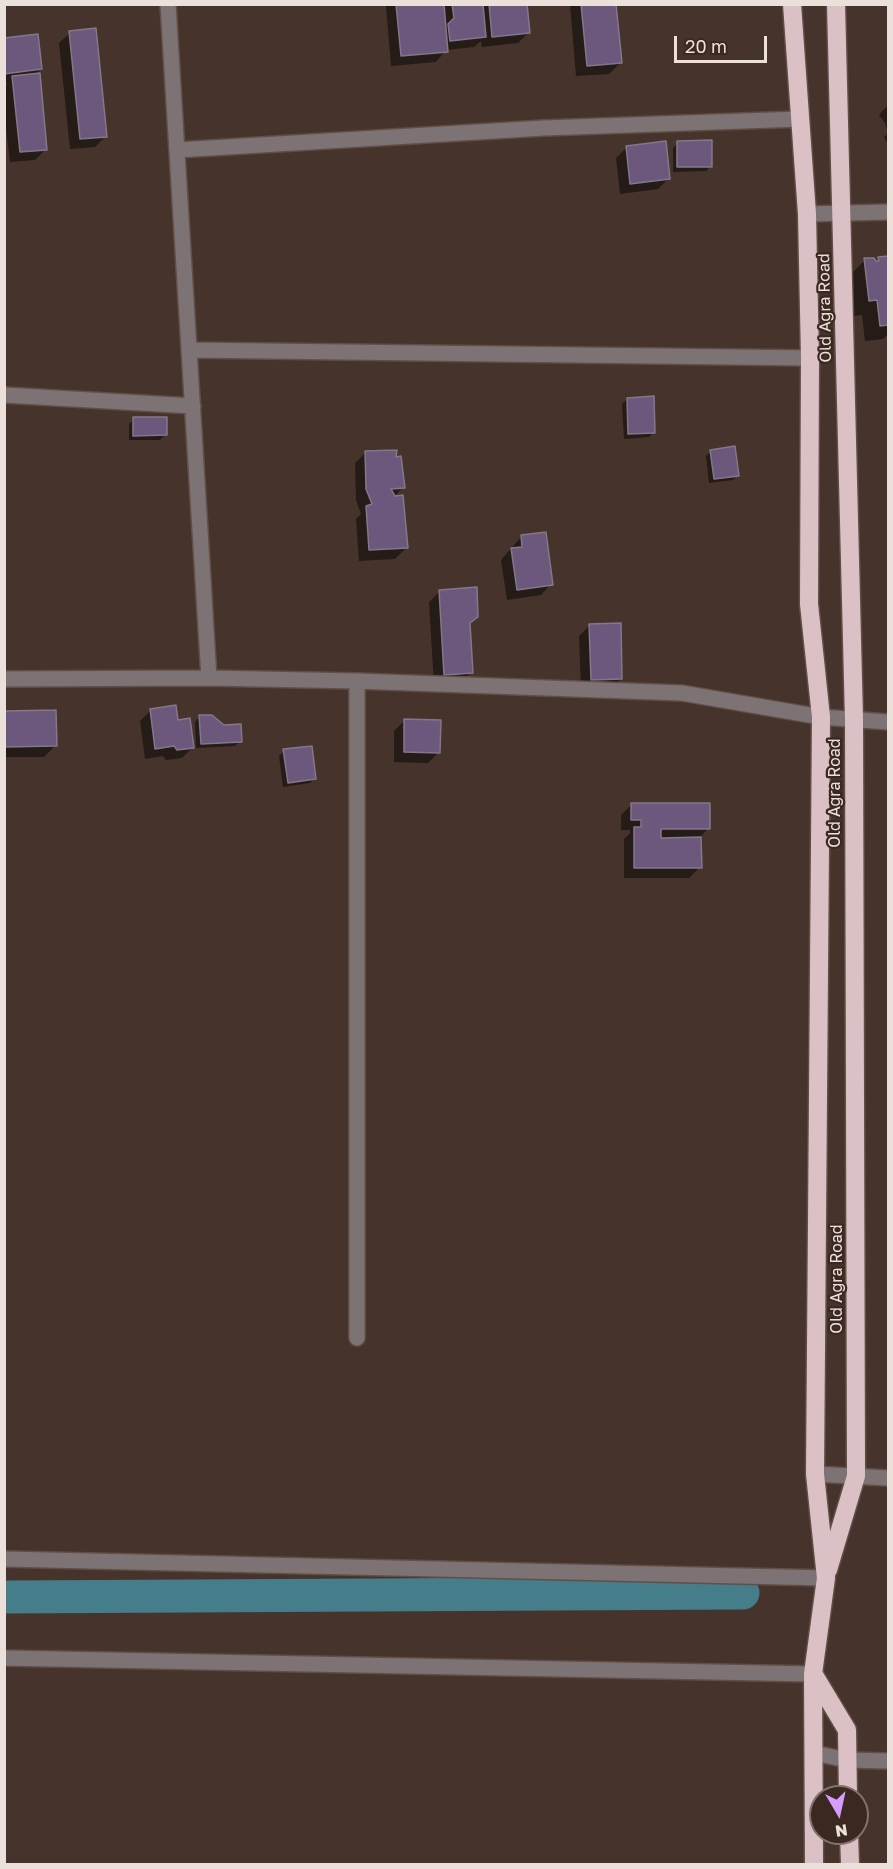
<!DOCTYPE html>
<style>
body{margin:0}
#map{position:relative;width:893px;height:1869px;overflow:hidden;background:#46332b;font-family:"Golos Text",sans-serif}
canvas{display:block}
.frame{position:absolute;inset:0;border:6px solid #ece0db;pointer-events:none}
.north{position:absolute;left:809px;top:1785px;width:60px;height:60px;box-sizing:border-box;background:#3b2921;border:2px solid #82726b;border-radius:50%;rotate:171deg;font-size:16px;font-weight:700;line-height:24px;text-align:center;color:#ece0db}
.north::after{content:'';display:block;margin:auto;width:21px;height:27px;background:#d59cfb;clip-path:polygon(50% 0,100% 100%,50% 72%,0 100%)}
.scale{position:absolute;left:674px;top:36px;width:93px;height:27px;box-sizing:border-box;border:3px solid #ece0db;border-top:0;padding-left:8px;font-size:18px;line-height:21px;white-space:nowrap;color:#ece0db;-webkit-text-stroke:4px #3b2921;paint-order:stroke}
</style>
<div id="map">
<canvas width="893" height="1869"></canvas>
<div class="frame"></div>
<div class="north">N</div>
<div class="scale">20 m</div>
</div>
<script>
const ctx = document.querySelector('canvas').getContext('2d');
ctx.lineJoin = 'round';
function fill(path, color) { ctx.fillStyle = color; ctx.fill(path, 'evenodd'); }
const shape = rows => new Path2D(rows.map(r => 'M' + r).join(''));
function stroke(path, color, width, dash) { ctx.strokeStyle = color; ctx.lineWidth = width; ctx.lineCap = dash ? 'butt' : 'round'; ctx.setLineDash(dash || []); ctx.stroke(path); }
function drawText(font, color, halo, rows, align = 'center') {
  ctx.font = font + ' "Golos Text",sans-serif'; ctx.lineWidth = 4.5; ctx.setLineDash([]); ctx.textBaseline = 'middle'; ctx.strokeStyle = halo; ctx.fillStyle = color; for (const [text, x, y, turn = 0] of rows) {
    ctx.save(); ctx.translate(x, y); ctx.rotate((+turn || 0) * Math.PI / 180); ctx.textAlign = isNaN(turn) ? turn : align; if (halo) ctx.strokeText(text, 0, 0); ctx.fillText(text, 0, 0); ctx.restore();
  }
}
const shadow = shape([
 [388,4,526,4,529,32,518,43,482,47,481,41,474,47,446,50,436,62,391,66,386,7],
 [570,4,615,4,620,63,609,74,576,76],
 [70,33,106,136,95,147,70,149,59,43],
 [4,40,41,69,35,75,46,149,35,160,10,162,4,111,4,86,8,83,4,83],
 [888,105,888,145,884,137,888,133,885,123,879,115],
 [678,143,711,166,706,171,673,172,673,148],
 [627,147,669,178,658,189,620,194,616,158],
 [879,258,888,258,888,334,883,339,865,341,862,315,854,316,849,276,865,260,875,263],
 [627,399,654,432,649,437,624,439,622,404],
 [134,419,165,435,160,440,129,440,129,424],
 [711,451,738,475,733,480,709,483,706,456],
 [366,452,394,459,403,487,393,498,406,548,395,559,359,561,356,519,361,514,356,500,355,463],
 [521,537,551,584,541,595,507,600,501,560],
 [440,591,477,616,469,625,471,672,461,683,434,685,429,602],
 [590,625,621,679,610,690,581,690,579,636],
 [151,710,177,722,192,748,182,758,166,760,163,756,145,759,140,721],
 [4,712,55,746,44,757,4,757],
 [200,716,240,741,235,746,196,748,195,722],
 [405,720,439,752,428,763,394,762,394,731],
 [284,751,315,778,310,783,283,787,279,756],
 [632,804,709,828,700,837,700,867,689,878,624,878,624,839,630,833,630,830,621,830,621,815]
]);
const canal = shape([
 [4,1597,743,1593]
]);
const building = shape([
 [396,4,444,4,448,52,401,56,396,4],
 [452,4,483,4,486,37,450,41,448,24,454,18,452,4],
 [489,4,527,4,530,33,492,37,489,4],
 [581,4,616,4,622,63,587,66,581,4],
 [96,28,107,137,80,139,69,31,96,28],
 [38,34,42,69,4,74,4,38,38,34],
 [40,73,47,150,20,152,12,76,40,73],
 [712,140,712,167,677,167,677,141,712,140],
 [666,141,670,179,630,184,626,146,666,141],
 [888,256,888,325,880,326,877,300,869,301,864,258,874,258,876,261,879,261,878,257,888,256],
 [654,396,655,433,628,434,627,398,654,396],
 [133,417,167,417,167,435,133,436,133,417],
 [735,446,739,476,714,479,710,450,735,446],
 [397,450,396,457,401,456,405,488,391,489,395,496,403,495,408,548,369,550,366,506,372,504,366,489,365,451,397,450],
 [546,532,553,585,517,590,511,548,522,547,521,535,546,532],
 [477,587,478,617,470,623,473,673,444,675,439,590,477,587],
 [621,623,622,679,591,680,589,624,621,623],
 [176,705,178,720,190,718,194,748,177,750,174,746,155,749,150,709,176,705],
 [56,710,57,746,4,747,4,711,56,710],
 [199,715,212,715,224,725,241,724,242,742,201,744,199,715],
 [404,719,441,720,440,753,404,752,404,719],
 [312,746,316,779,288,783,283,749,312,746],
 [631,803,710,803,710,829,661,829,661,838,701,837,702,868,634,868,634,827,641,827,641,820,631,820,631,803]
]);
const minor = shape([
 [168,4,209,678],
 [177,150,544,128,800,119],
 [807,214,888,212],
 [189,350,810,358],
 [4,395,193,406],
 [4,679,209,678,357,681,682,693,821,717,888,722],
 [357,1338,357,681],
 [815,1474,888,1478],
 [4,1559,826,1578],
 [4,1658,813,1674],
 [814,1753,847,1760,888,1761]
]);
const highway = shape([
 [792,4,807,214,810,358,809,604,821,717,815,1474,826,1578,813,1674,814,1864],
 [828,1570,856,1476,854,719,836,4],
 [814,1675,847,1730,848,1797],
 [849,1833,850,1864]
]);
const streetNames = [
 ["Old Agra Road",825,308,-91],
 ["Old Agra Road",835,793,-90],
 ["Old Agra Road",837,1279,-90]
];
fill(shadow, '#0007');
stroke(canal, '#457d8a', 33);
fill(building, '#6c587d');
stroke(building, '#82788a', 1.5);
stroke(minor, '#614f47', 18);
stroke(highway, '#614f47', 21);
stroke(minor, '#7d7274', 15);
stroke(highway, '#dbc0c5', 18);
drawText('16px', '#ece0db', '#3b2921', streetNames);
</script>
